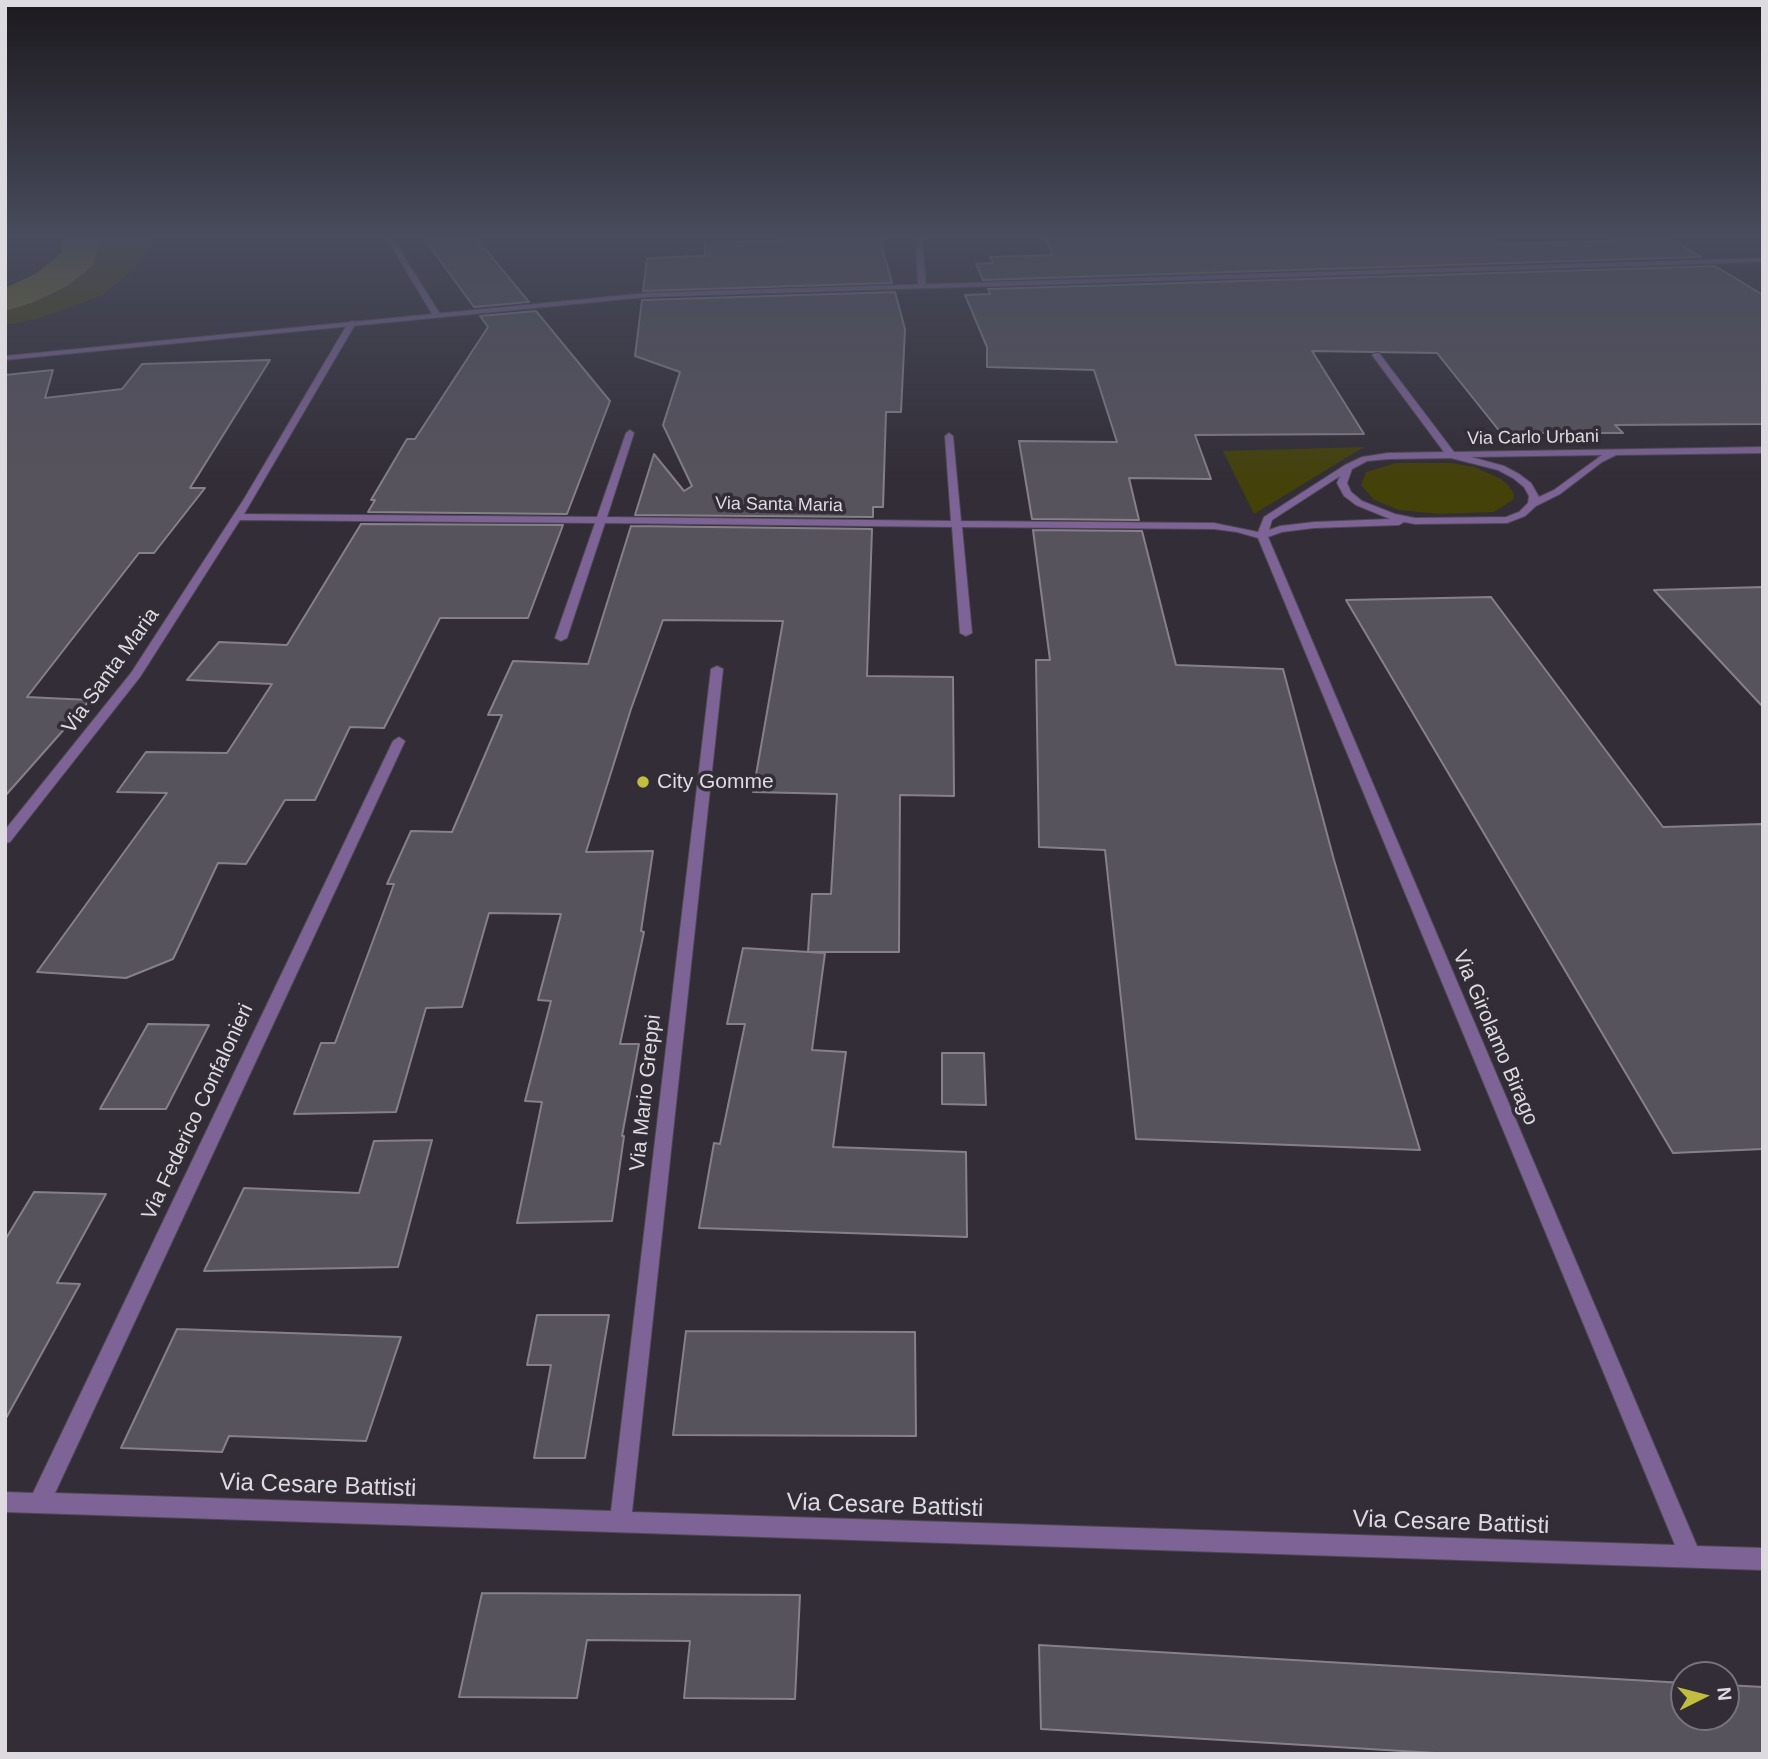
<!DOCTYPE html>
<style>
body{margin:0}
#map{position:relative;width:1768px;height:1759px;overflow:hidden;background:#322d36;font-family:Arial,sans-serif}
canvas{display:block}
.frame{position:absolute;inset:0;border:7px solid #dddbe0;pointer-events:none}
.north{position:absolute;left:1670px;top:1661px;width:70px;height:70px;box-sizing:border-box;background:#322d36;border:2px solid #76737a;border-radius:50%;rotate:84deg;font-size:19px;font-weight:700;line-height:28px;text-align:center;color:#dddbe0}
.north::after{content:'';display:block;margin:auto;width:24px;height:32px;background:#c3bd3f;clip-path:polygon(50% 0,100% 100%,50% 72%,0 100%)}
</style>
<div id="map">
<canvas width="1768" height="1759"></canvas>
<div class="frame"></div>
<div class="north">N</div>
</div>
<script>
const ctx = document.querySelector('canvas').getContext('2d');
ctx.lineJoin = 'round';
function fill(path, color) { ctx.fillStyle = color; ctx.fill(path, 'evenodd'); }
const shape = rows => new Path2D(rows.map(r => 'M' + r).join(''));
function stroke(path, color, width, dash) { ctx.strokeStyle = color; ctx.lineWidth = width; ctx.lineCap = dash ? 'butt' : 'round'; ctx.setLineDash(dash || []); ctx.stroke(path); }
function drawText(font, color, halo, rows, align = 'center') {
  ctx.font = font + ' Arial,sans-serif'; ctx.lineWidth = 7; ctx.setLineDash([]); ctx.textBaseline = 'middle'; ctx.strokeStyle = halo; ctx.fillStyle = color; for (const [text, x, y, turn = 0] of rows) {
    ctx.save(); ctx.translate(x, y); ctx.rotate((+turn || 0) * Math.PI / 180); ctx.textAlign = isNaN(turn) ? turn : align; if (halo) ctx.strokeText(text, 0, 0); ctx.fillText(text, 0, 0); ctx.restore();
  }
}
const green = shape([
 [100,239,155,239,137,267,103,295,37,319,5,325,5,311,32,303,93,266],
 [1364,447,1254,514,1223,451],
 [1396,463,1451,463,1474,467,1501,479,1509,486,1514,494,1513,500,1494,512,1439,514,1399,510,1374,500,1361,485,1366,472]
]);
const water = shape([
 [60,239,100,239,93,266,67,286,32,303,5,311,5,288,37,273,62,252]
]);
const building = shape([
 [424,239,477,239,529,302,474,307,424,239],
 [880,239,892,283,643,291,647,258,705,256,705,242,880,239],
 [1046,239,1493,239,1499,244,1671,239,1701,257,983,280,976,264,993,263,990,257,1052,255,1046,239],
 [1715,266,1763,295,1763,424,1615,425,1623,433,1501,433,1437,353,1312,351,1364,434,1195,435,1211,479,1129,478,1139,520,1032,519,1019,441,1117,442,1094,370,987,367,987,347,965,295,990,294,988,289,1715,266],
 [895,292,905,329,901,412,886,412,883,507,873,507,873,517,635,515,654,454,684,491,692,486,663,425,680,372,635,356,642,300,895,292],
 [536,311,610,401,567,514,368,512,375,500,371,500,407,439,415,439,488,327,480,316,536,311],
 [270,360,190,488,205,488,154,553,139,553,27,697,90,700,5,796,5,375,53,370,45,398,122,389,142,364,270,360],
 [361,524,563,525,528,618,440,618,384,728,350,727,315,800,285,800,246,864,218,863,173,959,126,978,37,972,167,793,117,792,146,752,227,753,272,684,187,680,219,642,287,645,361,524],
 [631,526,872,529,867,676,953,677,954,796,900,795,899,952,808,952,812,894,831,894,837,794,753,792,783,621,663,620,631,709,586,852,653,851,641,931,644,932,620,1044,639,1044,622,1136,624,1136,612,1221,517,1223,542,1102,525,1101,551,1001,538,1000,561,914,489,913,462,1007,426,1008,396,1112,294,1114,321,1043,335,1043,394,884,387,884,411,831,452,832,502,715,488,715,513,661,588,664,631,526],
 [1033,530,1142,531,1176,665,1283,669,1334,860,1420,1150,1136,1139,1105,850,1039,847,1036,660,1050,660,1033,530],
 [1763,587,1763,707,1654,590,1763,587],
 [1491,597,1663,827,1763,824,1763,1149,1673,1153,1346,600,1491,597],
 [743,948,825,953,812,1050,846,1052,833,1147,966,1152,967,1237,699,1228,714,1143,720,1144,745,1024,727,1024,743,948],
 [148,1024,209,1025,166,1109,100,1109,148,1024],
 [942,1053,984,1053,986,1105,942,1104,942,1053],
 [432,1140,398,1267,204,1271,244,1188,359,1193,374,1141,432,1140],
 [34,1192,106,1194,57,1283,80,1284,5,1420,5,1240,34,1192],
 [537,1315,609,1315,585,1458,534,1458,551,1365,527,1365,537,1315],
 [177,1329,401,1337,366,1441,229,1436,222,1452,121,1448,177,1329],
 [686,1331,915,1332,916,1436,673,1435,686,1331],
 [482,1593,800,1595,795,1699,684,1698,690,1641,587,1640,577,1698,459,1697,482,1593],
 [1039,1645,1684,1683,1684,1717,1726,1717,1726,1685,1763,1687,1763,1754,1451,1754,1041,1729,1039,1645]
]);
const minor = shape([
 [387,239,393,239,440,314,439,316,432,314,387,239],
 [916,239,922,239,926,285,922,287,918,285,916,239],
 [352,321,356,323,244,514,597,517,626,433,630,430,634,433,607,517,951,521,945,436,949,433,953,436,961,521,1214,523,1258,532,1264,517,1345,465,1362,457,1388,453,1444,452,1372,355,1376,353,1379,353,1454,452,1763,447,1763,453,1616,455,1602,462,1560,494,1536,506,1525,516,1507,523,1415,524,1404,522,1399,525,1314,528,1282,532,1268,537,1697,1546,1763,1548,1763,1570,5,1512,5,1492,33,1493,393,741,399,737,405,741,55,1493,611,1511,711,669,717,666,723,669,632,1512,1675,1545,1258,538,1237,532,1214,529,962,527,972,633,966,636,960,633,952,527,605,523,567,638,561,641,555,638,595,523,240,520,140,677,10,842,5,843,5,830,131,673,244,499,348,323,352,321],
 [1602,455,1554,490,1539,497,1531,483,1519,474,1504,466,1471,457,1602,455],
 [1451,458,1498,470,1513,478,1524,487,1529,496,1528,503,1519,512,1506,517,1415,518,1395,514,1362,501,1351,492,1347,483,1352,469,1367,461,1388,459,1451,458],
 [1340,476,1337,483,1344,496,1356,505,1390,519,1314,522,1280,526,1269,530,1272,520,1340,476]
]);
const tertiary = shape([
 [1763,258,1763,262,647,297,5,360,5,356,647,293,1763,258]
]);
const markers = [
 [643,782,7,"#c3bd3f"]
];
const farStreetnames = [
 ["Via Carlo Urbani",1533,438,-1],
 ["Via Santa Maria",779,505,1]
];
const streetNames = [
 ["Via Santa Maria",111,671,-54],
 ["Via Girolamo Birago",1495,1038,67],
 ["Via Mario Greppi",646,1093,-84],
 ["Via Federico Confalonieri",198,1112,-65]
];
const poiNames = [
 ["City Gomme",657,782]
];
const nearStreetnames = [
 ["Via Cesare Battisti",318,1486,2],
 ["Via Cesare Battisti",885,1506,2],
 ["Via Cesare Battisti",1451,1523,2]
];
fill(green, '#444109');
fill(water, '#74701e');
fill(building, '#57535c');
stroke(building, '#85808a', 2);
stroke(minor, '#4d4951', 2);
stroke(tertiary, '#4d4951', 2);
fill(minor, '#7d6396');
fill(tertiary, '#7d6396');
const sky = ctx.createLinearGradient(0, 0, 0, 485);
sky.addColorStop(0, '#1c191e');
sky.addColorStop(0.49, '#494c5d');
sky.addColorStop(1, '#494c5d00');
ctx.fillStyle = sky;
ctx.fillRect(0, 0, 1768, 485);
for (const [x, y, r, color] of markers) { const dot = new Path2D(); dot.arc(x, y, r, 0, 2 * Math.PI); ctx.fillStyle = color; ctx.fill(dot); stroke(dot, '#322d36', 2.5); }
drawText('18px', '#dddbe0', '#322d36', farStreetnames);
drawText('21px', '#dddbe0', '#322d36', streetNames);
drawText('21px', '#dddbe0', '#322d36', poiNames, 'left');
drawText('24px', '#dddbe0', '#322d36', nearStreetnames);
</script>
